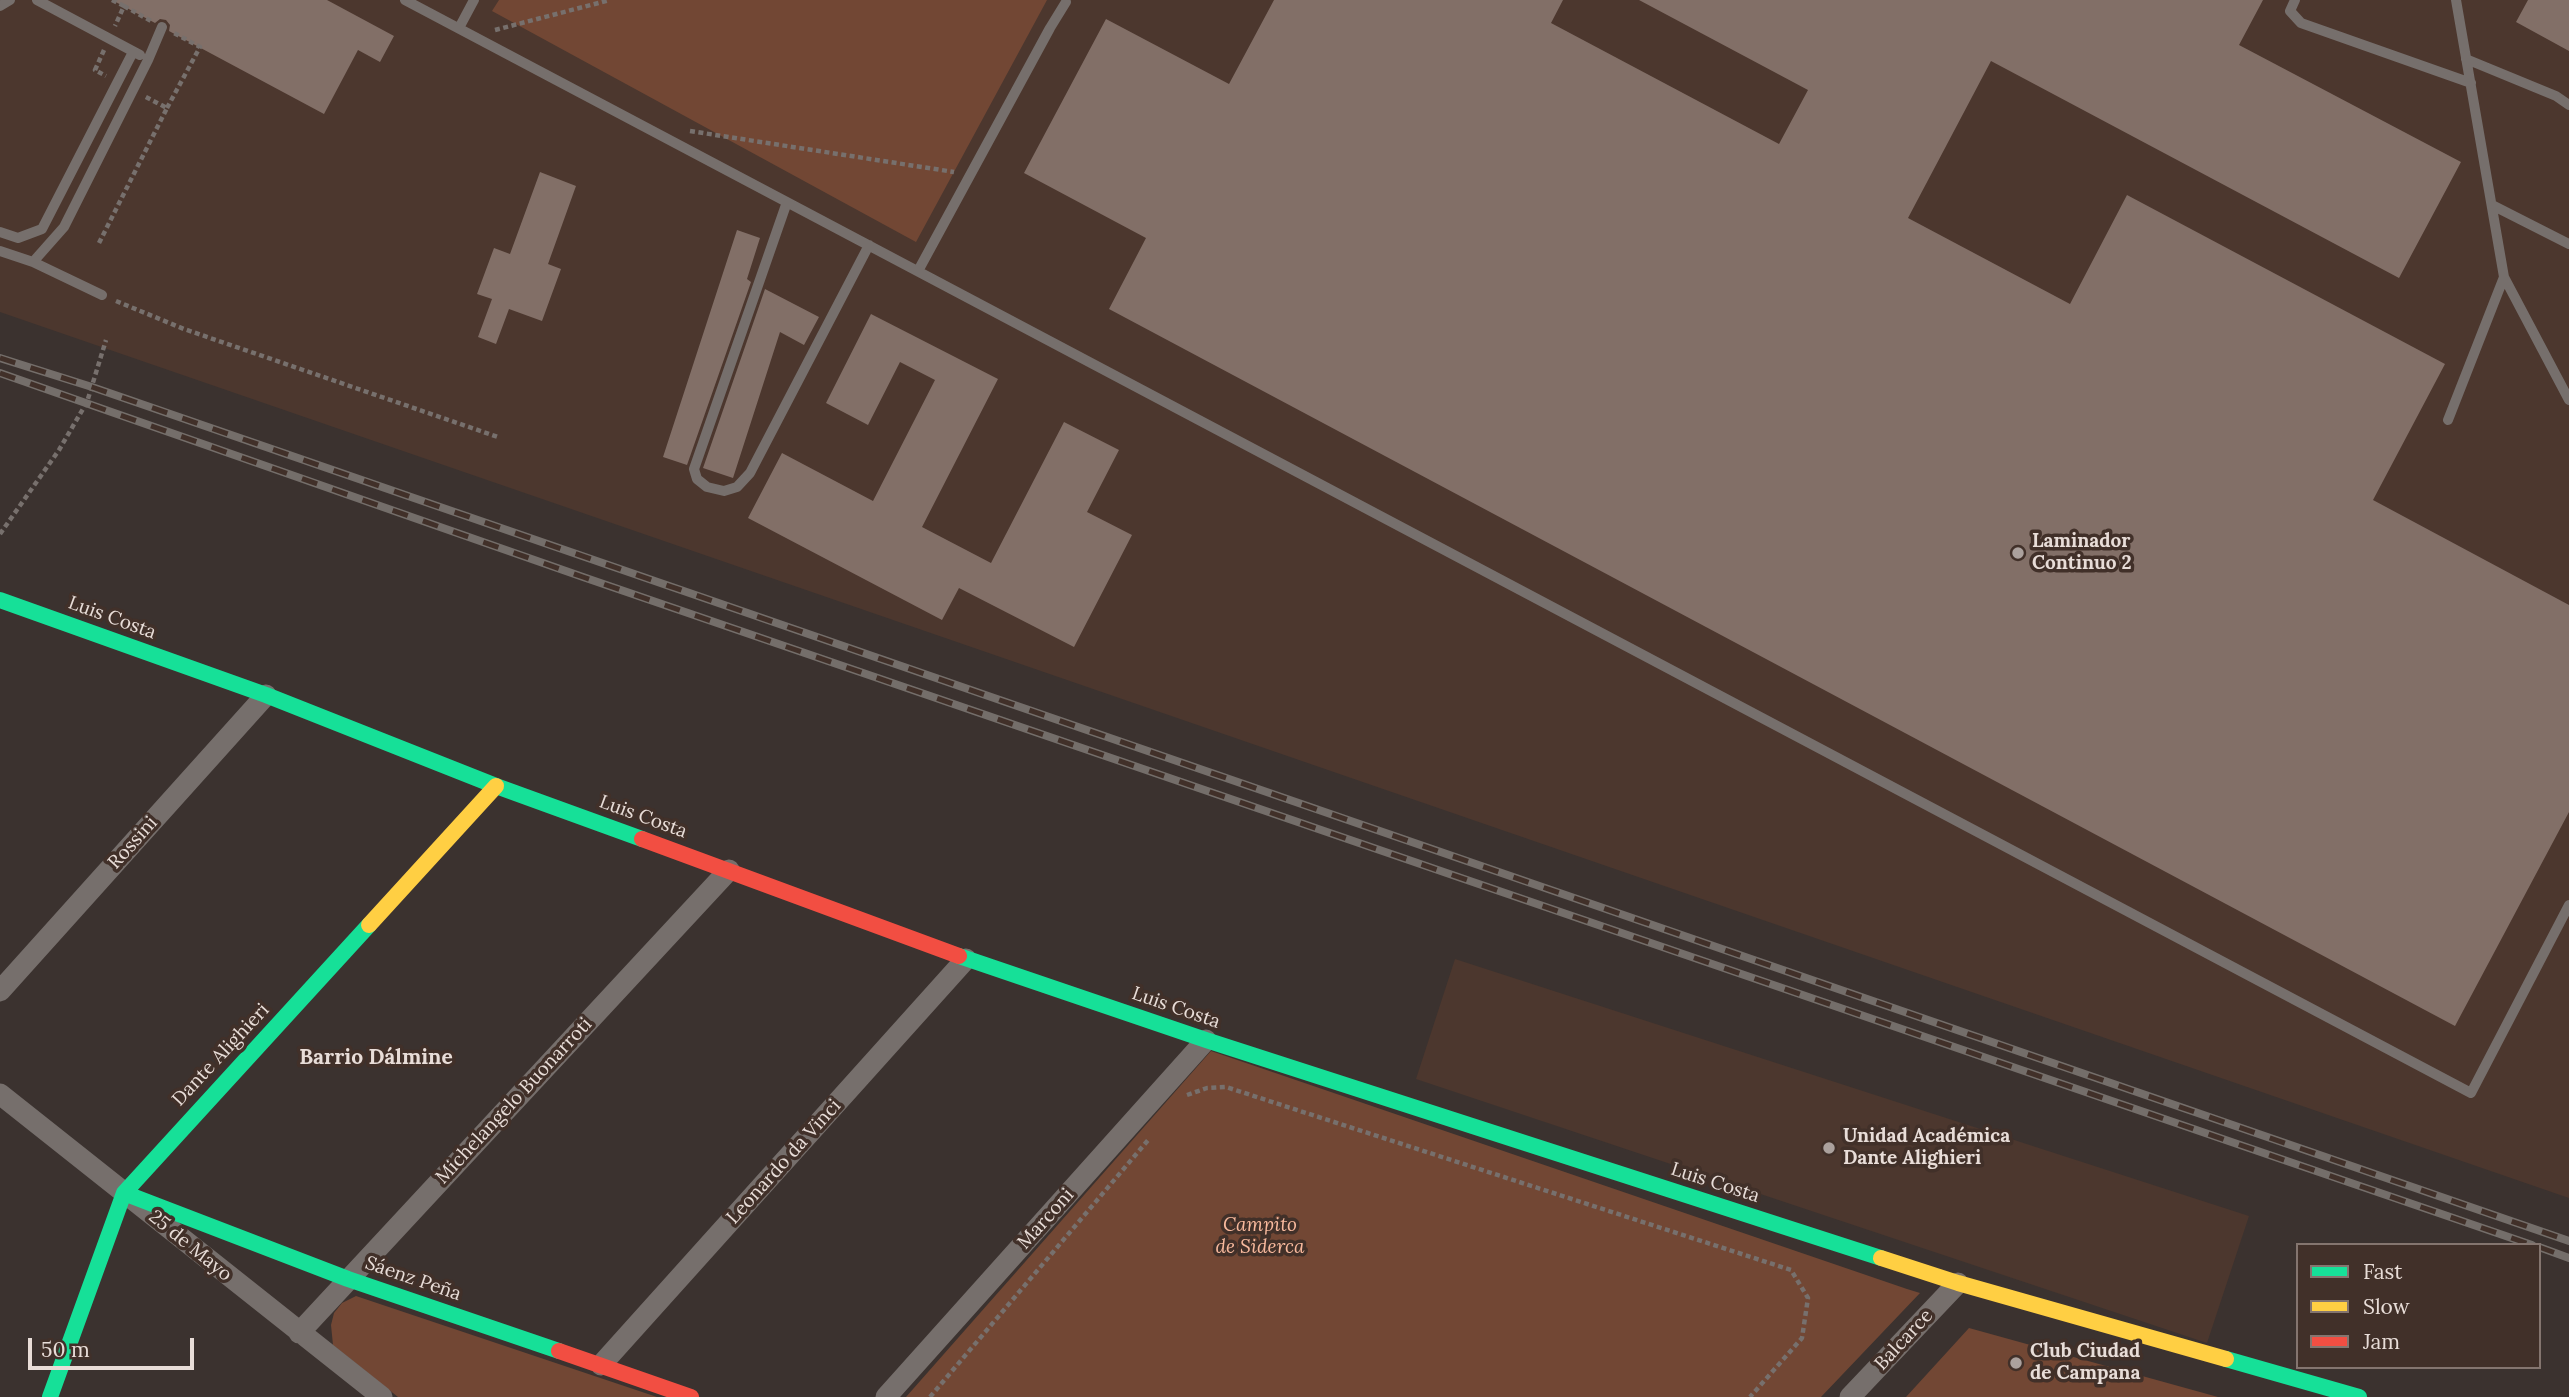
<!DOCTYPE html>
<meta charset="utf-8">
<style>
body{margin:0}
#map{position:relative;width:2569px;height:1397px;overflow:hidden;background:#3b322f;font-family:Lora,serif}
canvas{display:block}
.legend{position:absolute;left:2296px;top:1243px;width:245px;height:126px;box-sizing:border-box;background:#413029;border:2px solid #84756f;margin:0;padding:9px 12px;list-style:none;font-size:21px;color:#e8ddd8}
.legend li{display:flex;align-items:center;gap:14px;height:35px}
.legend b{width:35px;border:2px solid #84756f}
.scale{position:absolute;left:28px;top:1338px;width:166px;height:32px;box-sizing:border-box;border:4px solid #e8ddd8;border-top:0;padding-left:9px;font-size:21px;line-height:24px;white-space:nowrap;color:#e8ddd8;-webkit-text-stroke:5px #413029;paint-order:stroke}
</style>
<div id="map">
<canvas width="2569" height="1397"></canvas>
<ul class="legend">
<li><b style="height:9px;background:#16e098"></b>Fast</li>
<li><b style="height:9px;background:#ffcf43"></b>Slow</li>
<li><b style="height:9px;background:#f24e42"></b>Jam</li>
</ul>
<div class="scale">50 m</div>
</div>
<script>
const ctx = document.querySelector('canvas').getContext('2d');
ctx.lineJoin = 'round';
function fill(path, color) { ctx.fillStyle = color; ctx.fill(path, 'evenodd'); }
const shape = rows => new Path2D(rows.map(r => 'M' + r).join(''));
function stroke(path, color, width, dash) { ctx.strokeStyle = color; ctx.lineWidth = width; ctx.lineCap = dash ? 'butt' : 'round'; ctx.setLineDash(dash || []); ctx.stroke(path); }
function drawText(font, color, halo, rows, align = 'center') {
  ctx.font = font + ' Lora,serif'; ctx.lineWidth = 7; ctx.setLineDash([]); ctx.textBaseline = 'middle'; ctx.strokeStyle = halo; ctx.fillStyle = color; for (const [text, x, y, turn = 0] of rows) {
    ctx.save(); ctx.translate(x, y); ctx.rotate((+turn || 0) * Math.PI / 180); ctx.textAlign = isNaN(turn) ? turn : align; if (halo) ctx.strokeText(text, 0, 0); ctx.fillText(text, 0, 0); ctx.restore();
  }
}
const built = shape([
 [0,0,2569,0,2569,1198,0,312],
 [1455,959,2249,1216,2207,1343,1416,1079]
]);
const green = shape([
 [499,0,1047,0,916,242,492,11],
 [1211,1051,1907,1289,1920,1293,1821,1397,906,1397],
 [356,1296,657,1397,398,1397,333,1345,331,1325,334,1313,342,1303],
 [1969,1328,2218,1397,1906,1397]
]);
const building = shape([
 [112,0,327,0,394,36,380,62,358,50,324,114,169,31,170,25,166,20,160,19,155,23],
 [1274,0,1563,0,1551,23,1779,144,1808,90,1639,0,2263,0,2239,45,2461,162,2399,278,1991,61,1908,218,2070,304,2127,195,2445,364,2373,500,2569,605,2569,812,2455,1026,1109,309,1146,238,1024,173,1106,19,1229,84],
 [2528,0,2569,0,2569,51,2516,22],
 [540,172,576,186,548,264,561,269,542,321,509,309,496,344,478,337,492,299,477,294,494,248,510,254],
 [737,230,760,238,747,279,751,282,687,465,663,457],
 [765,289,819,317,804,345,780,332,733,478,703,468],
 [871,314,998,379,922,527,991,563,1064,422,1119,450,1087,512,1132,535,1074,647,959,588,942,620,748,518,782,453,873,501,935,380,900,362,868,425,826,403]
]);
const path = shape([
 [112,0,124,6,115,26],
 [124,6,151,21],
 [495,30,610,0],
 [104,50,95,70,106,76],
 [167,108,200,47,174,33],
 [690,131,954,172],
 [99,243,167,108,144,96],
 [116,301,184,329,498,437],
 [0,534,59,450,87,402,106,340],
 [1187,1095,1207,1088,1226,1087,1791,1270,1808,1298,1802,1338,1750,1397],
 [930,1397,1149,1139]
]);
const lane = shape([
 [37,0,140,55],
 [405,0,2471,1093,2569,905],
 [2295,0,2290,11,2301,23,2471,83],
 [2456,0,2504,277,2569,400],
 [0,6,10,0],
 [459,28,474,0],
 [2466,59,2556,96,2569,105],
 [787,202,694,469,697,479,707,487,724,491,737,487,750,473,869,245],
 [2492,205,2569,244],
 [0,232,18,238,42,229,133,52],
 [0,251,33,262,64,227,148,60,162,27],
 [33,262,102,295],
 [918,271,1050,28,1066,2],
 [2448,420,2504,277]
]);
const street = shape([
 [0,991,266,695],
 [0,1094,382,1397],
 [299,1333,729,870],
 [601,1365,966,959],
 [886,1397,1206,1040],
 [1850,1397,1958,1283]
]);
const fast = shape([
 [0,600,266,695,496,786,642,839],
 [959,956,1206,1040,1881,1258],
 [124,1193,348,1279,559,1351],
 [2226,1359,2359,1397],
 [50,1397,124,1193,369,925]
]);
const slow = shape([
 [369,925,496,786],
 [1881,1258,1958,1283,2226,1359]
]);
const jam = shape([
 [642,839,959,956],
 [559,1351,691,1397]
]);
const rail = shape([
 [0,358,92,387,2569,1241],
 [0,373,583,577,2532,1245],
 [2539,1247,2569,1258]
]);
const markers = [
 [2018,553,7,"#aba19d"],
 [1829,1148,7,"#aba19d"],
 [2016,1363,7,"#aba19d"]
];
const poiNames = [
 ["Laminador",2032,542],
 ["Continuo 2",2032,564],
 ["Unidad Académica",1843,1137],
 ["Dante Alighieri",1843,1159],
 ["Club Ciudad",2030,1352],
 ["de Campana",2030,1374]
];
const streetNames = [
 ["Luis Costa",112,618,20],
 ["Luis Costa",643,817,20],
 ["Rossini",133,843,-48],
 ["Luis Costa",1176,1008,19],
 ["Dante Alighieri",221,1055,-47],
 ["Michelangelo Buonarroti",514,1101,-47],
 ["Leonardo da Vinci",784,1162,-48],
 ["Luis Costa",1715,1183,18],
 ["Marconi",1046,1219,-48],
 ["25 de Mayo",190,1246,39],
 ["Sáenz Peña",413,1279,19],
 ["Balcarce",1904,1340,-47]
];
const parkNames = [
 ["Campito",1260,1226],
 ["de Siderca",1260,1248]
];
const neighbourhoodNames = [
 ["Barrio Dálmine",376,1058]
];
fill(built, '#4c372e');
fill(green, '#724734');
fill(building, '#826f67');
stroke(path, '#77706d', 4.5, [5, 3.5]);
stroke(lane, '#766f6c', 10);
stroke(street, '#766f6c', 21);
stroke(fast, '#16e098', 16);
stroke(slow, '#ffcf43', 16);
stroke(jam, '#f24e42', 16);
stroke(rail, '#746e6a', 8);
stroke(rail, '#413029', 5, [16]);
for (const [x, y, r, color] of markers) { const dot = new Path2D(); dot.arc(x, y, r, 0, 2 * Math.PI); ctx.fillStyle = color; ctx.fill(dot); stroke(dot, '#413029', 2.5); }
drawText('bold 19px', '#e8ddd8', '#413029', poiNames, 'left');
drawText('19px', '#e8ddd8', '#413029', streetNames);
drawText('italic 19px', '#f8b99d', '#413029', parkNames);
drawText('bold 21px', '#e8ddd8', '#413029', neighbourhoodNames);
</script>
